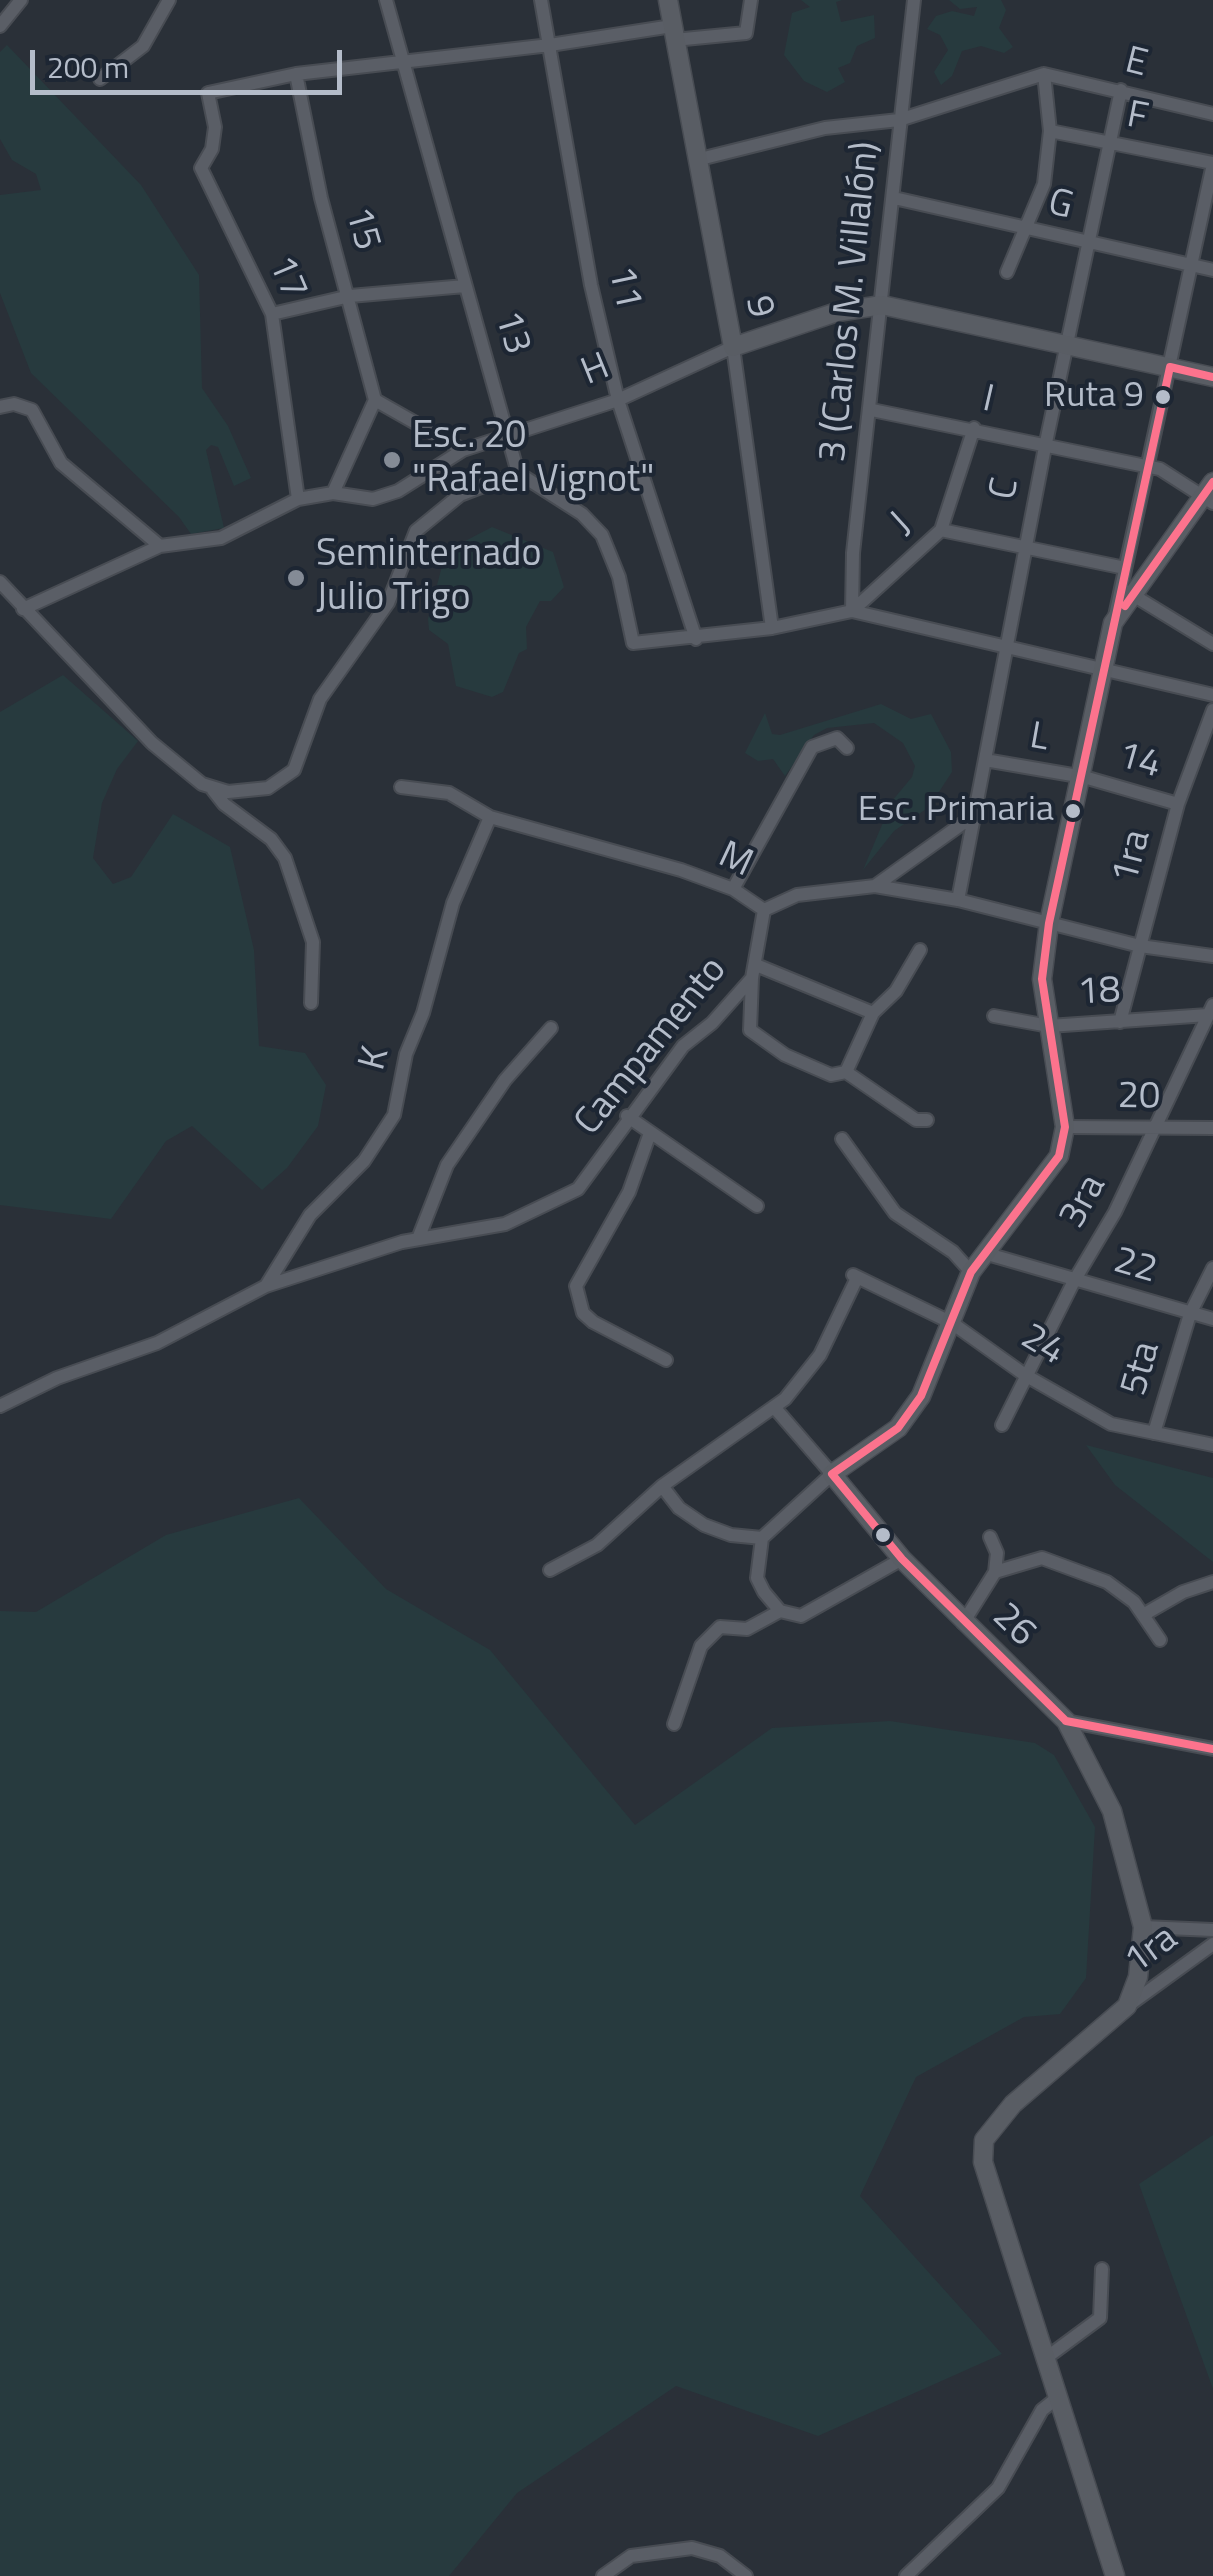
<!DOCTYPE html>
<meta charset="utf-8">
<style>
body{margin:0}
#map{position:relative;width:1213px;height:2576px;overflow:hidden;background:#2a3038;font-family:"Titillium Web",sans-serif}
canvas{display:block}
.scale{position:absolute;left:30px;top:50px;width:312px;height:45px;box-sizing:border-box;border:5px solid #b4bcc9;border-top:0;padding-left:12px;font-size:30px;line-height:35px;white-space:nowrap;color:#b4bcc9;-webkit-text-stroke:8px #1d2633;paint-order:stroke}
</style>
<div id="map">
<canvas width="1213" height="2576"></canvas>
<div class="scale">200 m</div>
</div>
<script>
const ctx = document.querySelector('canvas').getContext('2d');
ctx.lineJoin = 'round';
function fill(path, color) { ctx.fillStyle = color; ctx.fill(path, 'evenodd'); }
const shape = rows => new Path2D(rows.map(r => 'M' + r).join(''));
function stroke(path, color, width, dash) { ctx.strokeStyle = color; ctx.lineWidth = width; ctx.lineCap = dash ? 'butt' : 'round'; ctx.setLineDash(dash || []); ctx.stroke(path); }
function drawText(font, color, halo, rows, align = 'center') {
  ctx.font = font + ' "Titillium Web",sans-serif'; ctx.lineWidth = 8; ctx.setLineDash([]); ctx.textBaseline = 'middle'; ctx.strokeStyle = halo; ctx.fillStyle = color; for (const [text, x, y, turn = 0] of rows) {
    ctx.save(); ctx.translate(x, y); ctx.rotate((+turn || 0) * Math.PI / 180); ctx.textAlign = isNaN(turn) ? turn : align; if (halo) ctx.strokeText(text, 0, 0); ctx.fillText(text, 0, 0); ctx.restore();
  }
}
const green = shape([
 [801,0,842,0,836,2,841,22,874,15,875,38,857,46,850,63,838,68,845,82,827,92,804,81,784,55,792,13,810,7],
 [949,0,1001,0,1006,10,999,28,1013,47,1004,53,981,46,962,51,952,76,941,85,934,72,948,50,940,35,927,29,936,16,952,11,974,16,977,7,960,9],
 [7,45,141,185,199,275,202,388,228,426,251,478,234,486,218,447,211,445,206,450,224,528,191,534,179,517,31,373,0,293,0,195,41,190,36,174,12,160,0,139,0,52],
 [492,527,553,552,564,587,551,601,540,601,526,627,527,649,519,653,503,692,492,697,456,686,448,644,429,630,428,619,446,551],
 [63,675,138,741,117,769,102,803,93,858,113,884,131,877,173,814,230,847,254,950,259,1046,305,1053,326,1085,318,1126,287,1168,262,1190,192,1126,166,1141,111,1219,0,1205,0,712],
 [881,704,911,719,931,714,951,752,952,772,929,807,894,831,863,870,892,801,912,777,915,766,903,743,874,723,827,728,814,735,785,776,773,759,758,761,745,753,765,713,772,734,780,735],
 [1086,1445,1213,1478,1213,1562,1115,1485],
 [299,1498,386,1589,490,1650,635,1825,772,1728,890,1721,1035,1743,1054,1755,1095,1827,1086,1978,1060,2014,1024,2017,916,2077,860,2196,1002,2354,818,2436,676,2386,517,2493,449,2576,0,2576,0,1611,36,1612,166,1535],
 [1213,2135,1213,2389,1139,2184]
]);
const street = shape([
 [386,0,518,473,582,514,602,535,619,577,633,643,772,628,852,611,1213,695],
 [541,0,591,285,618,400,696,639],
 [0,26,21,0],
 [674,40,746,33,751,0],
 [296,74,321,198,375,400],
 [100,79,143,46,169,0],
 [1050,131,1213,163],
 [696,160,825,128,899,120,1044,74,1213,114],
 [894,198,1213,270],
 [1007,272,1044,184,1050,131,1044,74],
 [272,314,350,296,465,286],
 [0,407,14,404,32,410,61,463,160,546],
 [872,410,1160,469,1213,503],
 [333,493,375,400,463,450],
 [298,499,272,314,201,168,212,149,215,127,208,93,296,74,550,45,672,26],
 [941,530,974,428],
 [0,582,152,743,202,784,228,792,268,788,294,770,320,699,388,603,416,531,460,495,518,473],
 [1128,592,1213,644],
 [23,609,160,546,221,538,298,499,333,493,373,499,398,491,463,450,618,400,733,347,772,628],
 [852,611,853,553,914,0],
 [852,611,941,530,1125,568],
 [1115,616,1213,164],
 [985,760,1084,777,1178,804],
 [401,787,449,793,490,817,681,870,733,889,764,910],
 [213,790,224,804,271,839,285,858,313,942,311,1003],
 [875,886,973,816],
 [733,889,812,747,837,738,847,748],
 [958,900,1045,447,1121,90],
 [764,910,797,895,875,886,958,900,1140,946,1213,956],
 [756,965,873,1013],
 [752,978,750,1030,785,1055,831,1075,846,1072],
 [994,1016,1049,1026,1208,1015],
 [1120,1022,1178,804,1213,710],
 [846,1072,873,1013,896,991,920,950],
 [846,1072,916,1120,927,1120],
 [627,1116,757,1206],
 [1065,1127,1213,1128],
 [650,1133,629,1192,576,1286,583,1313,593,1322,666,1360],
 [842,1139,895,1213,953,1252,971,1272],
 [418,1239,447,1165,505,1080,551,1028],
 [984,1253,1213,1319],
 [853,1275,952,1323,1025,1375,1111,1424,1213,1445],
 [266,1286,310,1215,364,1161,394,1115,406,1054,423,1013,453,903,490,817],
 [0,1406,57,1378,157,1343,266,1286,402,1242,505,1224,578,1189,683,1046,712,1023,752,978,764,910],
 [774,1407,832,1474,762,1538,757,1578,764,1592,780,1611,801,1616,902,1559],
 [1002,1425,1074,1281,1115,1212,1213,1005],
 [1154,1433,1190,1314,1213,1268],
 [662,1486,679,1508,704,1525,731,1535,762,1538],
 [550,1570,597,1545,662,1486,785,1399,820,1355,857,1278],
 [995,1572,1042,1558,1107,1582,1134,1602,1160,1640],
 [1143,1615,1183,1592,1213,1582],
 [963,1623,995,1572,997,1553,990,1537],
 [1066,1721,1213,1749],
 [674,1724,701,1646,720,1627,747,1629,780,1611],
 [1143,1927,1213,1930],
 [1129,2005,1213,1944],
 [1046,2358,1100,2318,1102,2269],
 [603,2576,631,2556,692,2548,720,2556,746,2576],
 [906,2576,998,2488,1042,2410,1057,2398]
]);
const secondary = shape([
 [668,0,733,347,837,312,882,305,1213,377],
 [1115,2576,983,2162,984,2140,1013,2104,1127,2006,1138,1977,1143,1927,1112,1811,1066,1721,902,1559,832,1474,898,1428,921,1396,971,1272,1059,1156,1065,1127,1042,979,1049,923,1113,623,1213,482]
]);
const bus1 = shape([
 [1125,606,1213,482],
 [832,1474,898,1428,921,1396,971,1272,1059,1156,1065,1127,1042,979,1049,923,1170,367,1213,377],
 [832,1474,902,1559,1066,1721],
 [1066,1721,1213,1749]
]);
const markers = [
 [1163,397,9,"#b4bcc9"],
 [392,460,10,"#848b96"],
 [296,578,10,"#848b96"],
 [1073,811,9,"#b4bcc9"],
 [883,1535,9,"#b4bcc9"]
];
const busNames = [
 ["Ruta 9",1144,397],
 ["Esc. Primaria",1054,811]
];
const streetNames = [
 ["E",1136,64,14],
 ["F",1137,118,11],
 ["G",1060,206,14],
 ["15",361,229,74],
 ["17",286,278,67],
 ["11",623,288,78],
 ["3 (Carlos M. Villalón)",851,302,-84],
 ["9",758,307,79],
 ["13",511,333,73],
 ["H",596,371,-22],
 ["I",988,401,13],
 ["C",1006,489,-79],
 ["J",902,525,-42],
 ["L",1039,739,10],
 ["14",1139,762,16],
 ["1ra",1133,857,-75],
 ["M",735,861,25],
 ["18",1099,993,-3],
 ["Campamento",652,1047,-51],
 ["K",376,1059,-75],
 ["20",1139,1098,1],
 ["3ra",1084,1202,-61],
 ["22",1135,1267,16],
 ["24",1042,1346,31],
 ["5ta",1142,1369,-74],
 ["26",1013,1626,44],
 ["1ra",1152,1951,-36]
];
const poiNames = [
 ["Esc. 20",412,438],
 ["\"Rafael Vignot\"",412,482],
 ["Seminternado",316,556],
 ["Julio Trigo",316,600]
];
fill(green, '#273a3e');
stroke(street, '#484c53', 16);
stroke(secondary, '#484c53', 21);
stroke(street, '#5a5e66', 12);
stroke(secondary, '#595d64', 18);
stroke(bus1, '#fc738d', 8);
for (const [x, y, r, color] of markers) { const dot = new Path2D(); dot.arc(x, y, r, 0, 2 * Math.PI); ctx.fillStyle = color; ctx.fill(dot); stroke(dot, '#1d2633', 4); }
drawText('36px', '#b4bcc9', '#1d2633', busNames, 'right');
drawText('38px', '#b4bcc9', '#1d2633', streetNames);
drawText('38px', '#b4bcc9', '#1d2633', poiNames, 'left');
</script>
